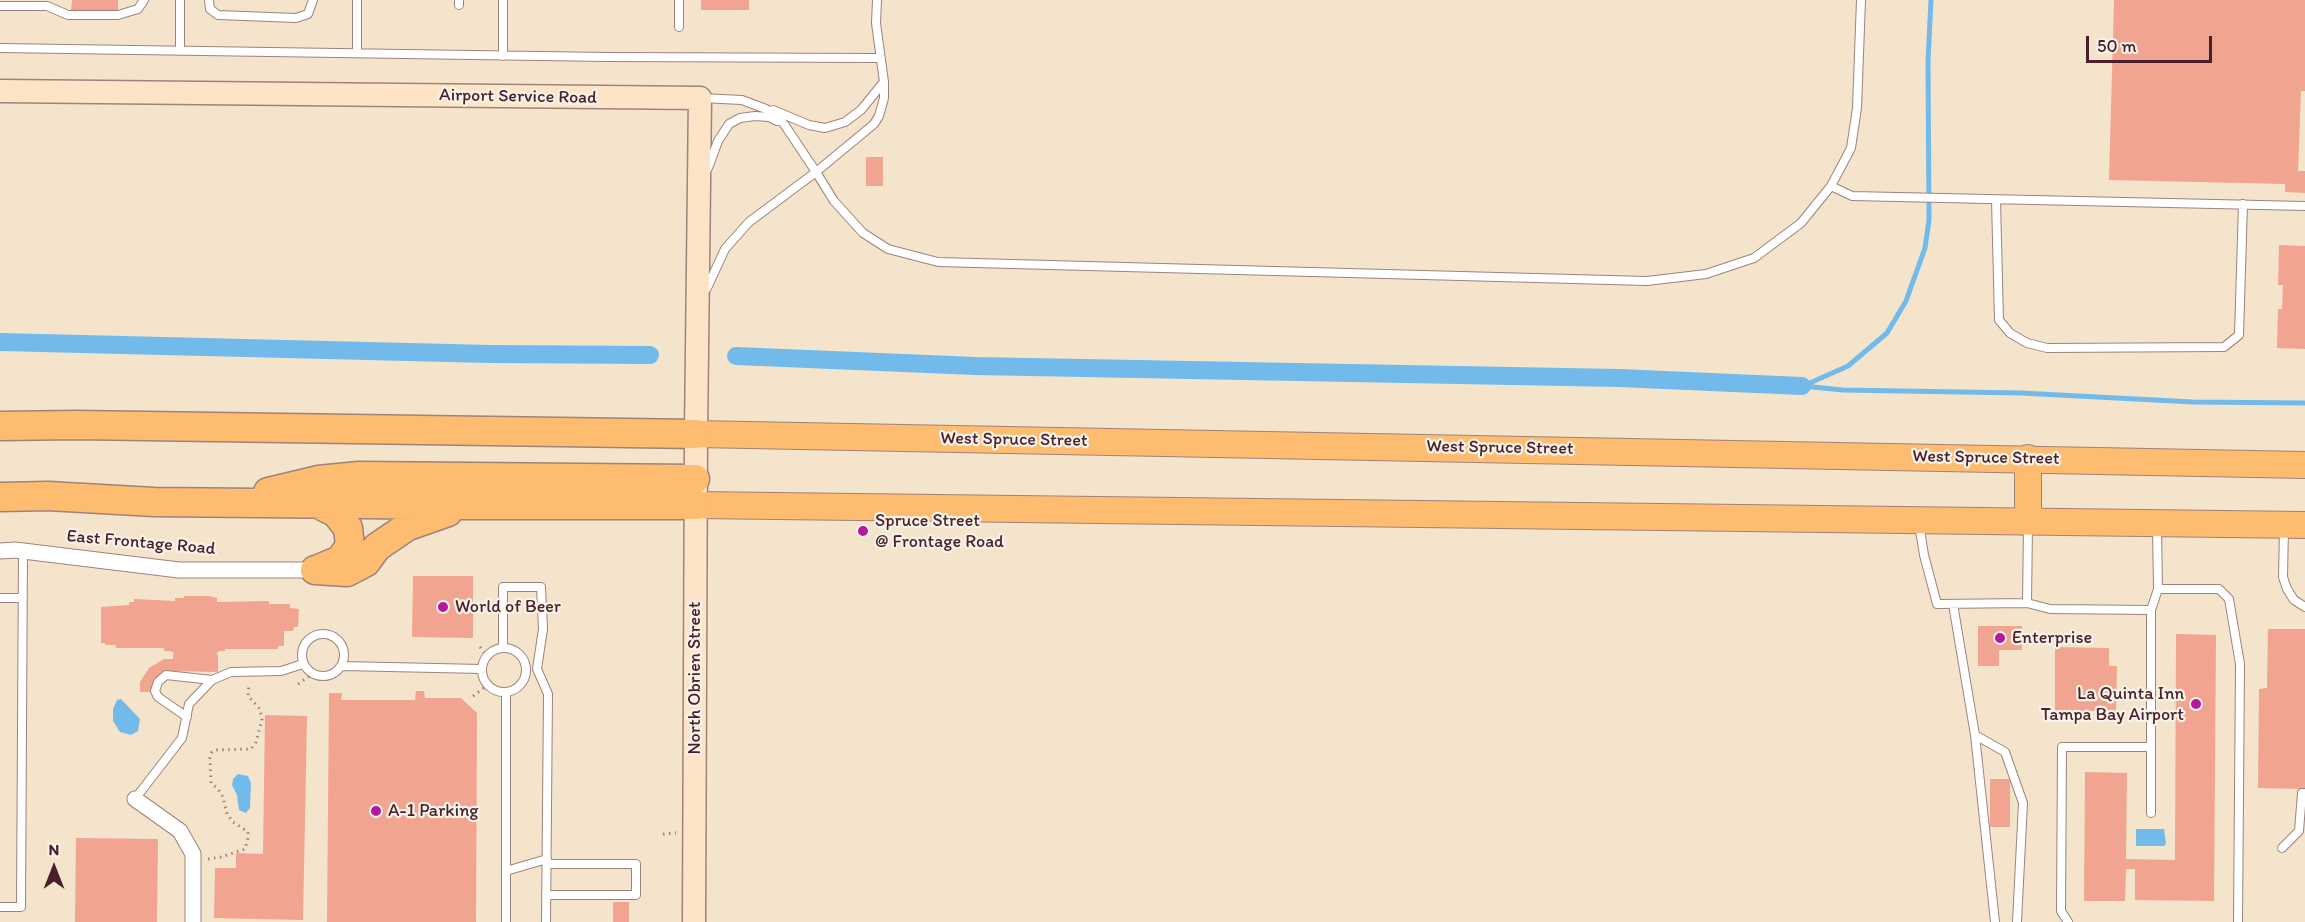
<!DOCTYPE html>
<style>
body{margin:0}
#map{position:relative;width:2305px;height:922px;overflow:hidden;background:#f4e4cc;font-family:Itim,sans-serif}
canvas{display:block}
.north{position:absolute;left:24px;top:838px;width:60px;height:60px;-webkit-text-stroke:4px #f7f3e8;paint-order:stroke;rotate:0deg;font-size:16px;font-weight:700;line-height:24px;text-align:center;color:#4a1f2b}
.north::after{content:'';display:block;margin:auto;width:21px;height:27px;background:#4a1f2b;clip-path:polygon(50% 0,100% 100%,50% 72%,0 100%)}
.scale{position:absolute;left:2086px;top:36px;width:126px;height:27px;box-sizing:border-box;border:3px solid #4a1f2b;border-top:0;padding-left:8px;font-size:18px;line-height:21px;white-space:nowrap;color:#4a1f2b;-webkit-text-stroke:4px #f7f3e8;paint-order:stroke}
</style>
<div id="map">
<canvas width="2305" height="922"></canvas>
<div class="north">N</div>
<div class="scale">50 m</div>
</div>
<script>
const ctx = document.querySelector('canvas').getContext('2d');
ctx.lineJoin = 'round';
function fill(path, color) { ctx.fillStyle = color; ctx.fill(path, 'evenodd'); }
const shape = rows => new Path2D(rows.map(r => 'M' + r).join(''));
function stroke(path, color, width, dash) { ctx.strokeStyle = color; ctx.lineWidth = width; ctx.lineCap = dash ? 'butt' : 'round'; ctx.setLineDash(dash || []); ctx.stroke(path); }
function drawText(font, color, halo, rows, align = 'center') {
  ctx.font = font + ' Itim,sans-serif'; ctx.lineWidth = 4.5; ctx.setLineDash([]); ctx.textBaseline = 'middle'; ctx.strokeStyle = halo; ctx.fillStyle = color; for (const [text, x, y, turn = 0] of rows) {
    ctx.save(); ctx.translate(x, y); ctx.rotate((+turn || 0) * Math.PI / 180); ctx.textAlign = isNaN(turn) ? turn : align; if (halo) ctx.strokeText(text, 0, 0); ctx.fillText(text, 0, 0); ctx.restore();
  }
}
const water = shape([
 [121,699,140,719,138,731,131,735,120,732,113,721,113,709,117,700],
 [238,774,248,776,251,783,250,808,246,813,239,810,237,795,232,785,233,779],
 [2136,829,2164,829,2166,844,2164,846,2136,846]
]);
const stream = shape([
 [1802,386,1843,390,2021,393,2193,402,2305,403],
 [1803,386,1848,366,1887,333,1906,301,1925,248,1929,220,1928,61,1931,0]
]);
const canal = shape([
 [0,342,490,354,650,355],
 [736,356,975,366,1619,378,1802,386]
]);
const building = shape([
 [72,0,118,0,118,12,71,11],
 [701,0,749,0,749,10,701,10],
 [2114,0,2305,0,2305,91,2301,91,2298,171,2305,171,2305,193,2285,192,2285,184,2109,180],
 [866,157,883,157,883,186,866,186],
 [2279,245,2305,246,2305,349,2277,348,2278,309,2282,309,2283,285,2278,285],
 [413,576,473,576,473,638,412,637],
 [184,596,208,596,217,598,217,602,269,601,269,604,290,604,290,608,299,609,298,627,294,627,293,631,284,631,284,646,278,646,278,649,225,649,225,651,219,651,216,654,218,655,218,672,167,671,154,681,152,692,140,692,140,682,149,668,164,659,173,659,173,654,175,654,171,651,164,651,164,648,116,648,116,645,105,645,105,643,101,643,101,607,129,605,129,602,134,602,134,599,175,601,175,598,184,598],
 [1978,626,2022,626,2022,650,1999,650,1999,666,1978,666],
 [2268,629,2305,629,2305,789,2258,788,2259,689,2267,688],
 [2176,634,2216,635,2214,901,2135,900,2135,869,2126,869,2125,901,2084,901,2085,772,2127,773,2126,859,2175,860],
 [2055,647,2109,648,2109,666,2117,666,2116,711,2055,711],
 [416,691,424,691,425,698,461,698,477,713,476,922,327,922,329,693,342,693,341,700,415,700],
 [265,715,307,716,303,920,214,918,215,868,236,868,236,853,263,854],
 [1990,779,2010,779,2010,827,1990,827],
 [76,838,158,839,157,922,75,922],
 [613,902,629,902,629,922,613,922]
]);
const path = shape([
 [480,647,487,656],
 [298,684,311,675],
 [473,696,488,685],
 [663,834,676,833],
 [208,859,221,857,245,849,248,838,248,832,233,822,227,814,223,797,218,789,211,783,210,758,212,752,217,750,251,749,256,742,262,720,260,709,248,696,249,684]
]);
const lane = shape([
 [180,0,180,50],
 [209,0,210,9,218,15,296,18,308,14,313,0],
 [357,0,357,53],
 [503,0,503,56],
 [679,0,679,27],
 [459,5,459,0],
 [0,6,47,6,68,15,118,15,138,9,144,0],
 [0,48,607,57,880,58],
 [701,98,742,100,766,109,775,115,784,124,816,172,874,124,879,116,884,98,884,82,876,23,877,0],
 [773,110,809,125,825,128,845,122,861,110,883,83],
 [708,168,718,141,729,124,740,118,755,116,769,117,777,121],
 [1831,186,1852,196,2305,206],
 [1996,200,1999,320,2010,333,2027,343,2047,348,2224,347,2239,335,2243,204],
 [707,288,725,249,749,222,816,172,834,201,863,233,888,249,938,262,1647,281,1706,274,1754,258,1801,223,1831,186,1851,148,1857,108,1861,0],
 [1919,524,1924,555,1937,604,2027,603,2050,609,2151,610],
 [2284,528,2283,577,2287,589,2294,600,2305,607],
 [2158,589,2219,589,2229,599,2240,664,2238,922],
 [0,598,21,598],
 [2027,603,2028,525],
 [1953,604,1975,735,1995,922],
 '302 655a21 21 0 1 1 42 0a21 21 0 1 1-42 0Z',
 '482 670a22 22 0 1 1 44 0a22 22 0 1 1-44 0Z',
 [503,648,503,587,541,587,543,629,537,669,548,694,546,922],
 [342,666,482,669],
 [506,692,506,922],
 [187,717,158,697,155,691,158,682,166,675,212,680],
 [1975,735,2005,752,2023,803,2017,922],
 [135,799,182,738,189,704,212,680,231,672,281,671,303,664],
 [2151,813,2151,610,2158,589,2157,527],
 [2282,848,2299,831,2302,793,2305,793],
 [506,871,547,859],
 [546,895,636,895,636,864,547,864],
 [0,907,21,907,23,551],
 [2068,922,2061,911,2062,747,2151,747]
]);
const street = shape([
 [0,551,15,550,179,570,315,570],
 [135,799,180,831,193,854,193,922]
]);
const secondary = shape([
 [0,91,700,98,696,434,694,922]
]);
const primary = shape([
 [696,434,2305,465],
 [696,505,2305,525],
 [2028,521,2028,458]
]);
const highway = shape([
 [0,426,77,425,696,434],
 [268,492,318,480,359,476,695,479],
 [0,497,48,496,154,502,467,505,696,505],
 [315,570,347,572,366,562,377,547,408,526,448,512],
 [316,570,340,560,350,546,348,528,336,513,316,503]
]);
const markers = [
 [863,531,6,"#b5179e"],
 [443,607,6,"#b5179e"],
 [2000,638,6,"#b5179e"],
 [2196,704,6,"#b5179e"],
 [376,811,6,"#b5179e"]
];
const streetNames = [
 ["Airport Service Road",518,97,1],
 ["West Spruce Street",1014,440,1],
 ["West Spruce Street",1500,448,1],
 ["West Spruce Street",1986,458,1],
 ["East Frontage Road",141,543,5],
 ["North Obrien Street",695,678,-90]
];
const poiNames = [
 ["Spruce Street",875,521],
 ["@ Frontage Road",875,542],
 ["World of Beer",455,607],
 ["Enterprise",2012,638],
 ["La Quinta Inn",2184,694,"right"],
 ["Tampa Bay Airport",2184,715,"right"],
 ["A-1 Parking",388,811]
];
fill(water, '#72baea');
stroke(stream, '#72baea', 5);
stroke(canal, '#72baea', 18);
fill(building, '#f1a48f');
stroke(lane, '#9f827c', 10);
stroke(street, '#9f827c', 17);
stroke(secondary, '#9f827c', 25);
stroke(primary, '#9f827c', 28);
stroke(highway, '#9f827c', 31);
stroke(path, '#9f827c', 3, [1.5, 4.5]);
stroke(lane, '#fff', 8);
stroke(street, '#fff', 15);
stroke(secondary, '#fee4c6', 22);
stroke(primary, '#fdbc70', 26);
stroke(highway, '#fdbc70', 28);
for (const [x, y, r, color] of markers) { const dot = new Path2D(); dot.arc(x, y, r, 0, 2 * Math.PI); ctx.fillStyle = color; ctx.fill(dot); stroke(dot, '#f7f3e8', 2); }
drawText('18px', '#4a1f2b', '#f7f3e8', streetNames);
drawText('18px', '#4a1f2b', '#f7f3e8', poiNames, 'left');
</script>
